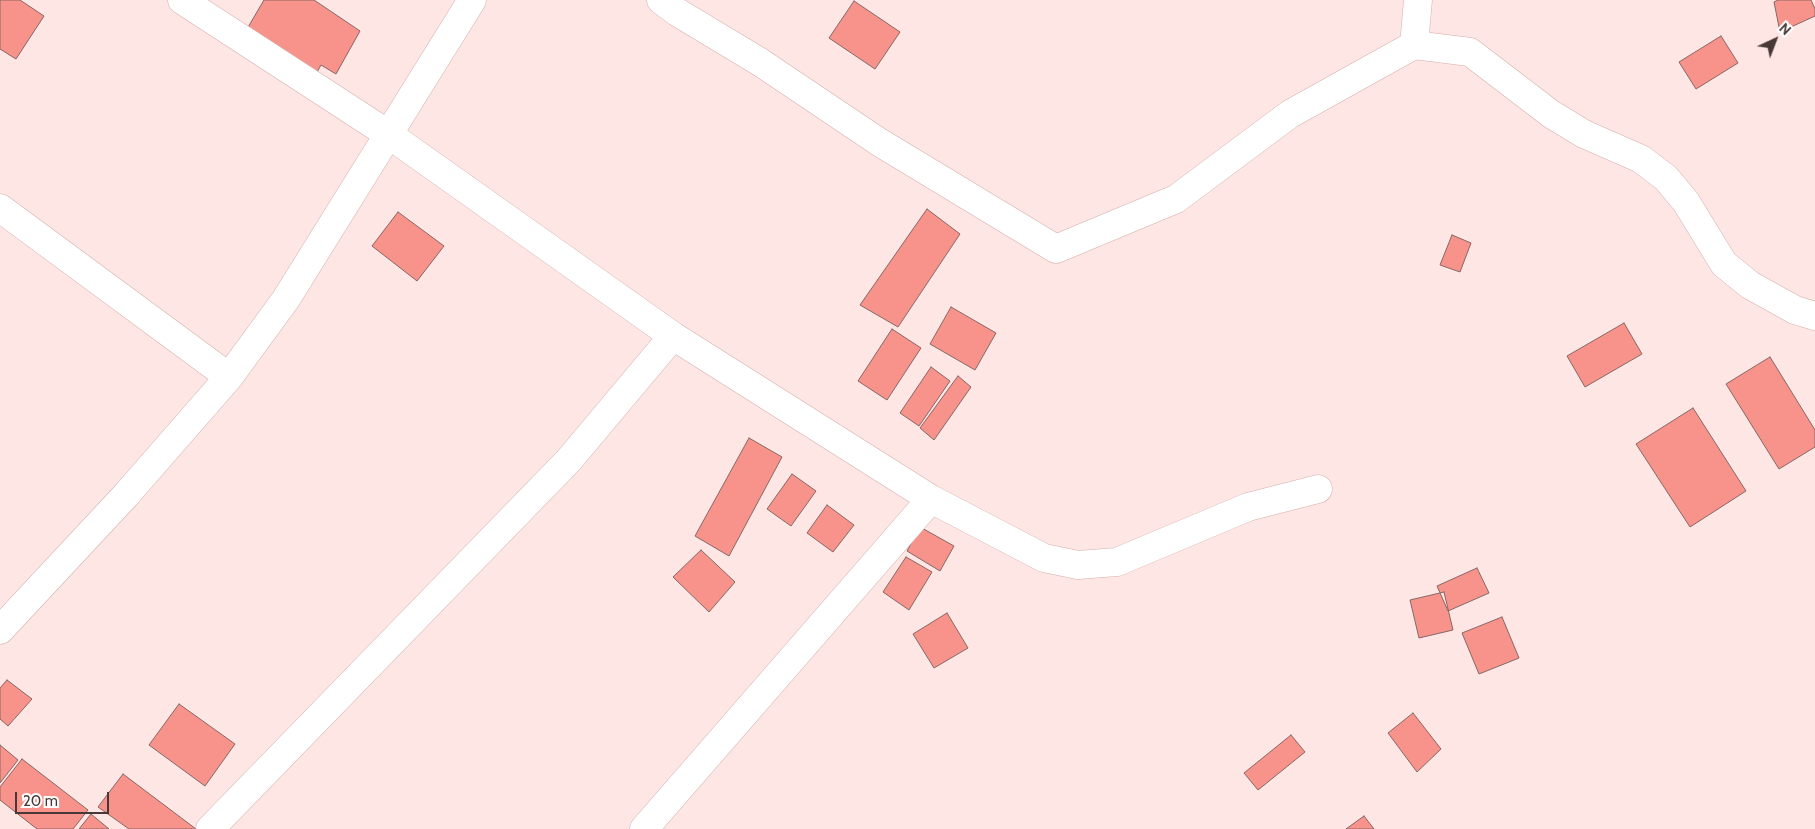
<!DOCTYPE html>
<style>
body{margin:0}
#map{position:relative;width:1815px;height:829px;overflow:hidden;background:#fde6e4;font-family:Cabin,sans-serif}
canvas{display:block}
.north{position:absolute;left:1750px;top:15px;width:50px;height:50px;-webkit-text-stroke:4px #fff;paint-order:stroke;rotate:43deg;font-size:14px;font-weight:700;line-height:20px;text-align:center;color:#483937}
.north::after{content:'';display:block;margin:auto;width:18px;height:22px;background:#483937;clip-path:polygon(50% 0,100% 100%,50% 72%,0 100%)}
.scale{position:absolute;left:15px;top:792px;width:94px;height:22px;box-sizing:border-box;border:2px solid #483937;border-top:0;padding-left:6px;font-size:15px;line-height:18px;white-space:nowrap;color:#483937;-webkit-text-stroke:4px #fff;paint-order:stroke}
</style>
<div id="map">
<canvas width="1815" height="829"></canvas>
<div class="north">N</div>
<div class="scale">20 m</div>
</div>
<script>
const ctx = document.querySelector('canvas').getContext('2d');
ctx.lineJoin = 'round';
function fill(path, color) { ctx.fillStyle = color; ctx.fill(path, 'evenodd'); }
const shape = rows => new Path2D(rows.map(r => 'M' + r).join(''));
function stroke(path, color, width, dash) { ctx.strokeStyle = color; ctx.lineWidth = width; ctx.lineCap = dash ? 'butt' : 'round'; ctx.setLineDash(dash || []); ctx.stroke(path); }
const building = shape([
 [0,0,20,0,44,16,16,59,0,49,0,0],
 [264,0,314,0,360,31,336,74,321,65,316,74,247,29,264,0],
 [1778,0,1811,0,1815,9,1815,16,1780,32,1774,2,1778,0],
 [854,1,900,32,875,69,829,38,854,1],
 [1721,36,1738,63,1696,89,1679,62,1721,36],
 [927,209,960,234,898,327,860,305,927,209],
 [398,212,444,246,417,281,372,246,398,212],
 [1452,235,1471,243,1460,272,1440,265,1452,235],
 [951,307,996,333,975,370,930,344,951,307],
 [1624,323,1642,354,1585,387,1567,356,1624,323],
 [892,329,921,348,887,400,858,381,892,329],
 [1770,357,1815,430,1815,447,1779,469,1726,384,1770,357],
 [931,367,950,381,919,426,900,413,931,367],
 [958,376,971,387,934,440,920,428,958,376],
 [1693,408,1746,491,1690,527,1636,444,1693,408],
 [749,438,782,457,729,556,695,536,749,438],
 [792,474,816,491,791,526,767,509,792,474],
 [827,505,854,525,833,552,807,533,827,505],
 [920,527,954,546,940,571,907,551,920,527],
 [701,550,735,582,709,612,673,577,701,550],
 [906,557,932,572,909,610,883,592,906,557],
 [1477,568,1489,593,1448,611,1437,586,1477,568],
 [1444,592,1453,630,1419,638,1410,600,1444,592],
 [947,613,968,648,934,668,913,634,947,613],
 [1502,617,1519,658,1479,674,1462,633,1502,617],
 [7,680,32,699,8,726,0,719,0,688,7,680],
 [179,704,235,744,205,786,149,745,179,704],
 [1413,713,1441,749,1417,772,1388,733,1413,713],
 [1291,735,1305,752,1258,790,1244,773,1291,735],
 [0,745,18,760,0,783,0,745],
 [22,759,88,810,73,829,37,829,0,800,0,787,22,759],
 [123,774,196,829,129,829,98,807,123,774],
 [91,814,109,829,79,829,91,814],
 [1364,816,1374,829,1346,829,1364,816]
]);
const minor = shape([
 [182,0,388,134,673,336,931,499,1044,558,1078,565,1117,562,1248,507,1318,489],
 [661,0,677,12,760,62,879,142,1056,249,1176,199,1290,114,1414,45],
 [1418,0,1414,45,1470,52,1551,114,1584,134,1641,159,1666,178,1686,202,1724,264,1750,285,1795,310,1815,316],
 [0,208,229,377],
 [0,630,126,495,229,377,286,299,472,0],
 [210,829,569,460,673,336],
 [644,829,931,499]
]);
fill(building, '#f8938c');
stroke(building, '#876663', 1);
stroke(minor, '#d3afab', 29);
stroke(minor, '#fff', 28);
</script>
